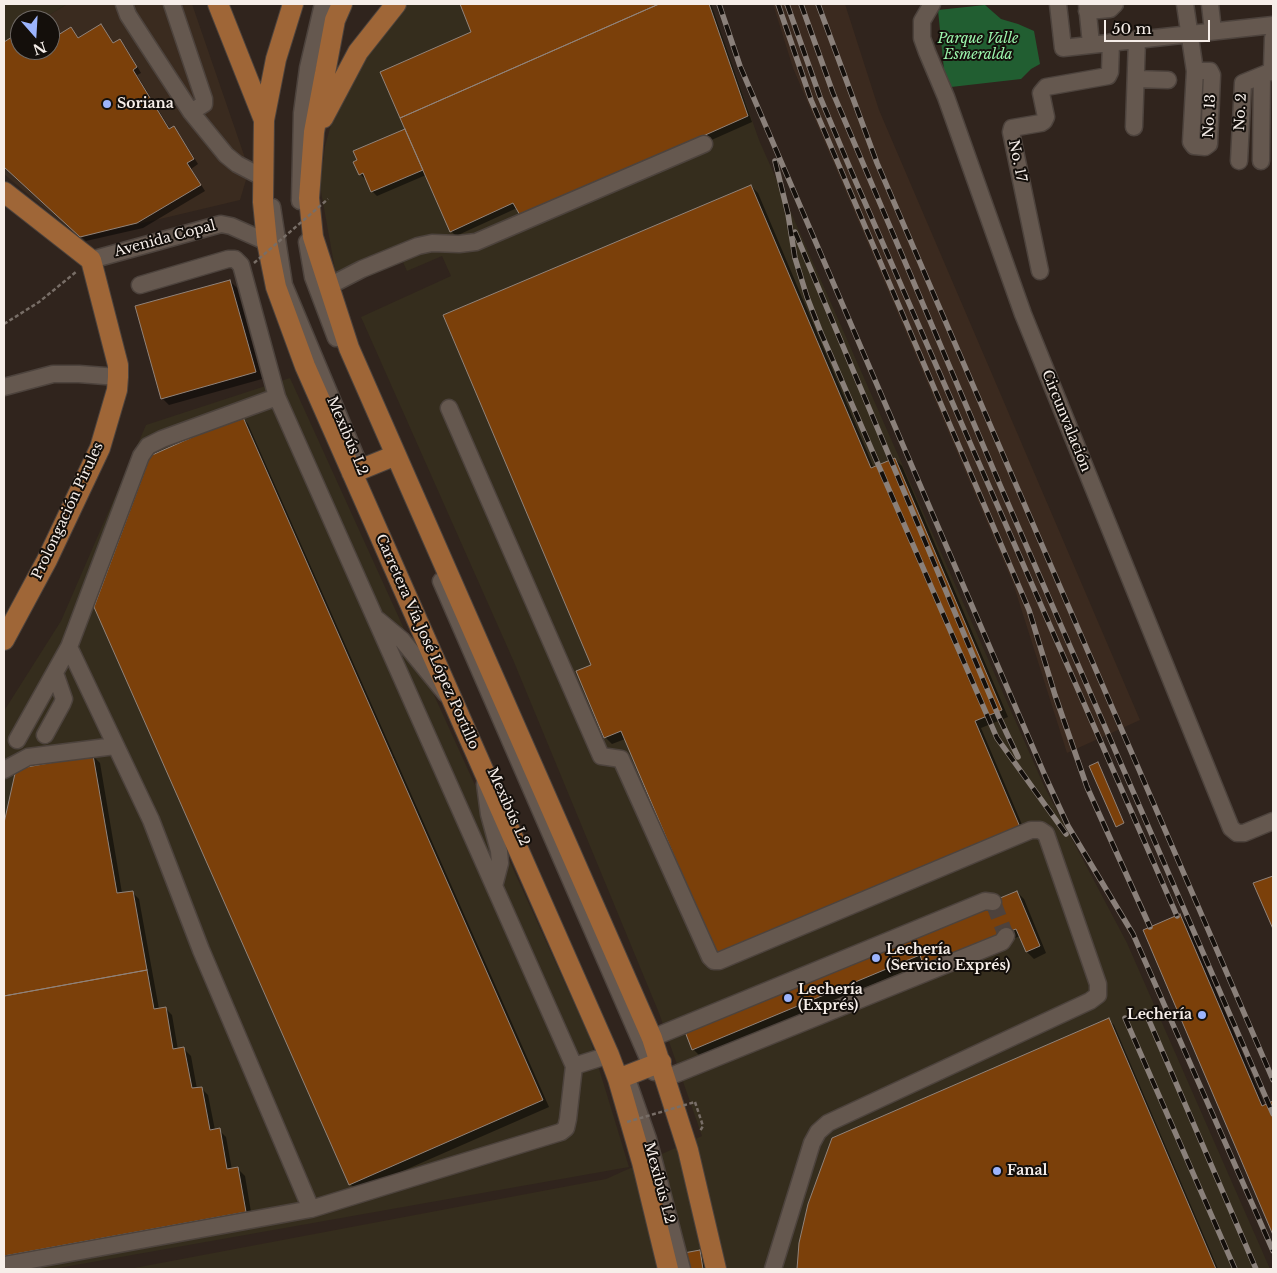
<!DOCTYPE html>
<meta charset="utf-8">
<style>
body{margin:0}
#map{position:relative;width:1277px;height:1273px;overflow:hidden;background:#30241d;font-family:"Libre Baskerville",serif}
canvas{display:block}
.frame{position:absolute;inset:0;border:5px solid #f6eee9;pointer-events:none}
.north{position:absolute;left:10px;top:10px;width:50px;height:50px;box-sizing:border-box;background:#140f0b;border:1px solid #6e6864;border-radius:50%;rotate:161deg;font-size:14px;font-weight:700;line-height:20px;text-align:center;color:#f6eee9}
.north::after{content:'';display:block;margin:auto;width:18px;height:22px;background:#9cb4fd;clip-path:polygon(50% 0,100% 100%,50% 72%,0 100%)}
.scale{position:absolute;left:1104px;top:20px;width:106px;height:22px;box-sizing:border-box;border:2px solid #f6eee9;border-top:0;padding-left:6px;font-size:15px;line-height:18px;white-space:nowrap;color:#f6eee9;-webkit-text-stroke:4px #140f0b;paint-order:stroke}
</style>
<div id="map">
<canvas width="1277" height="1273"></canvas>
<div class="frame"></div>
<div class="north">N</div>
<div class="scale">50 m</div>
</div>
<script>
const ctx = document.querySelector('canvas').getContext('2d');
ctx.lineJoin = 'round';
function fill(path, color) { ctx.fillStyle = color; ctx.fill(path, 'evenodd'); }
const shape = rows => new Path2D(rows.map(r => 'M' + r).join(''));
function stroke(path, color, width, dash) { ctx.strokeStyle = color; ctx.lineWidth = width; ctx.lineCap = dash ? 'butt' : 'round'; ctx.setLineDash(dash || []); ctx.stroke(path); }
function drawText(font, color, halo, rows, align = 'center') {
  ctx.font = font + ' "Libre Baskerville",serif'; ctx.lineWidth = 4; ctx.setLineDash([]); ctx.textBaseline = 'middle'; ctx.strokeStyle = halo; ctx.fillStyle = color; for (const [text, x, y, turn = 0] of rows) {
    ctx.save(); ctx.translate(x, y); ctx.rotate((+turn || 0) * Math.PI / 180); ctx.textAlign = isNaN(turn) ? turn : align; if (halo) ctx.strokeText(text, 0, 0); ctx.fillText(text, 0, 0); ctx.restore();
  }
}
const commercial = shape([
 [67,4,192,4,245,158,251,163,240,200,80,238,4,174,4,43,20,33,20,50,50,50,50,20,41,20]
]);
const industrial = shape([
 [4,4,67,4,41,20,20,20,20,33,4,43],
 [404,4,711,4,759,140,1045,788,1127,943,1270,1269,129,1269,606,1179,702,1136,659,1013,514,662,361,317,451,276,442,256,407,271,403,262,367,277,336,275,320,186,325,146,340,93],
 [290,378,589,1036,629,1167,53,1269,4,1269,4,711,61,621,146,425]
]);
const built = shape([
 [773,4,845,4,879,110,1140,720,1067,753,1013,583,793,68]
]);
const green = shape([
 [985,5,1001,19,1018,24,1034,31,1040,64,1031,69,1021,79,951,87,944,70,938,10]
]);
const shadow = shape([
 [461,4,711,4,752,122,527,222,517,208,456,236,451,231,426,175,377,196,372,191,366,178,365,179,360,174,406,130,473,33],
 [101,25,114,44,120,41,125,46,141,73,137,75,170,129,173,128,178,132,198,164,191,169,205,191,143,228,86,241,4,166,4,43,20,34,20,50,50,50,50,41,71,29,79,39],
 [751,186,758,193,874,468,895,459,902,466,1008,717,981,728,1026,834,625,739,612,744,606,738,578,672,593,665],
 [230,281,237,288,262,379,169,405,162,398],
 [242,417,248,424,549,1107,357,1191,350,1184],
 [93,756,100,763,122,893,132,892,139,899,159,1009,165,1008,172,1015,178,1050,184,1049,191,1056,197,1089,201,1088,208,1095,215,1130,219,1130,226,1137,232,1170,238,1169,245,1176,252,1218,4,1264,4,829,17,770],
 [1017,892,1024,899,1046,953,1034,959,1027,952,1020,936,932,973,924,963,700,1056,693,1049],
 [1180,915,1187,922,1265,1106,1273,1102,1273,1232,1145,930],
 [1109,1020,1114,1025,1218,1269,798,1269,801,1243],
 [700,1251,705,1256,707,1269,688,1269]
]);
const building = shape([
 [460,4,659,4,400,118,380,72,471,32,460,4],
 [659,4,709,4,748,116,521,217,513,203,450,232,400,118,659,4],
 [101,24,113,43,120,39,137,67,133,70,169,129,174,126,194,159,187,163,201,185,137,223,80,237,4,167,4,42,20,32,20,50,50,50,50,40,71,27,78,38,101,24],
 [405,129,423,170,371,192,363,173,359,175,353,162,357,160,353,151,405,129],
 [751,185,871,468,895,458,1002,710,975,721,1020,827,716,955,621,731,604,738,576,671,591,665,443,315,751,185],
 [230,280,256,372,161,399,135,306,230,280],
 [242,415,543,1100,349,1185,94,607,150,456,242,415],
 [93,755,117,893,133,891,147,970,4,996,4,823,16,769,93,755],
 [1098,762,1124,823,1116,827,1089,766,1098,762],
 [1273,876,1273,929,1253,883,1273,876],
 [1017,891,1040,946,1026,952,1016,929,924,967,920,955,692,1050,684,1029,1017,891],
 [1180,914,1262,1106,1273,1101,1273,1235,1143,930,1180,914],
 [147,970,154,1009,166,1007,173,1049,184,1047,192,1088,202,1087,210,1130,220,1128,227,1169,238,1167,246,1212,4,1256,4,996,147,970],
 [1109,1018,1216,1269,797,1269,799,1243,808,1204,832,1138,1109,1018],
 [700,1250,703,1269,687,1269,684,1253,700,1250]
]);
const minorTunnel = shape([
 [993,902,1006,936]
]);
const path = shape([
 [4,324,39,302,76,272],
 [695,1102,703,1126,700,1131]
]);
const minor = shape([
 [124,4,128,15,191,112,226,155,237,164,262,177],
 [172,4,204,99,204,104,191,112],
 [932,4,922,21,922,38,927,52,946,97,1023,314,1231,828,1237,833,1244,833,1273,821],
 [1058,4,1063,48,1273,25],
 [1087,4,1091,44],
 [1185,4,1195,71,1191,142,1194,146,1205,147,1209,144,1212,75,1210,71,1195,71],
 [1210,4,1213,31],
 [1087,11,1110,9,1115,4],
 [1136,79,1168,80],
 [1134,127,1137,39],
 [1239,161,1243,83,1270,72,1272,68,1273,38],
 [1261,161,1262,76],
 [300,201,302,113,308,68,323,4],
 [272,207,284,285,358,462],
 [307,242,313,277,336,338],
 [91,260,221,224,231,226,267,242],
 [1040,271,1011,132,1012,128,1041,123,1044,121,1046,117,1041,93,1046,87,1108,76,1110,72,1111,42],
 [140,285,228,259,235,259,241,265,277,397,574,1066,568,1119,566,1128,561,1132,311,1209,201,950,151,820,69,647,141,456,148,446,162,439,277,397],
 [329,286,362,269,418,246,432,243,459,244,476,242,704,144],
 [4,387,53,374,79,374,118,377],
 [449,408,601,756,621,759,710,957,714,961,719,961,1031,830,1040,830,1046,834,1098,984,1098,995,1090,1001,828,1123,818,1132,812,1143,773,1269],
 [441,581,654,1072],
 [378,620,402,640,446,694],
 [45,735,62,704,64,699,55,673],
 [17,740,69,647],
 [4,770,28,757,115,746],
 [485,784,489,814,499,851,500,863,494,886],
 [652,1038,985,901,993,902],
 [574,1066,609,1055],
 [666,1078,1002,942,1006,936],
 [628,1082,648,1139,682,1269],
 [4,1265,311,1209]
]);
const major = shape([
 [218,4,264,120],
 [293,4,276,59,264,120,263,202,267,242,276,287,305,366,609,1055,618,1079,642,1162,668,1269],
 [342,4,335,20,314,132,309,198,313,237,349,348,652,1038,688,1150,716,1269],
 [323,118,358,52,396,4],
 [4,192,91,260,118,365,118,377,117,390,100,448,47,560,4,640],
 [352,473,396,455],
 [618,1079,661,1062]
]);
const rail = shape([
 [719,4,740,66,1046,778,1068,826,1133,934,1273,1251],
 [778,4,811,100,1029,610,1055,695,1087,787,1150,927],
 [787,4,820,97,852,173,1177,916],
 [801,4,833,93,1000,485,1273,1114],
 [818,4,877,163,1273,1080],
 [775,161,788,214,795,258,807,297,821,333,997,738,1066,834],
 [795,232,998,715,1018,757],
 [1145,1011,1256,1269],
 [1125,1018,1235,1269]
]);
const pathBridge = shape([
 [254,263,328,199],
 [627,1122,695,1102]
]);
const markers = [
 [107,104,5,"#9cb4fd"],
 [876,958,5,"#9cb4fd"],
 [788,998,5,"#9cb4fd"],
 [1202,1015,5,"#9cb4fd"],
 [997,1171,5,"#9cb4fd"]
];
const parkNames = [
 ["Parque Valle",978,39],
 ["Esmeralda",978,55]
];
const poiNames = [
 ["Soriana",117,104],
 ["Lechería",886,950],
 ["(Servicio Exprés)",886,966],
 ["Lechería",798,990],
 ["(Exprés)",798,1006],
 ["Lechería",1192,1015,"right"],
 ["Fanal",1007,1171]
];
const streetNames = [
 ["No. 2",1241,112,-87],
 ["No. 13",1210,116,-87],
 ["No. 17",1017,161,78],
 ["Avenida Copal",165,239,-15],
 ["Circunvalación",1066,421,68],
 ["Mexibús L2",347,436,67],
 ["Prolongación Pirules",68,511,-65],
 ["Carretera Vía José López Portillo",427,642,66],
 ["Mexibús L2",508,807,66],
 ["Mexibús L2",659,1183,75]
];
fill(commercial, '#3a2b1f');
fill(industrial, '#352d1d');
fill(built, '#3b2a1f');
fill(green, '#215e31');
fill(shadow, '#0007');
fill(building, '#7b400a');
stroke(building, '#91837a', 1);
stroke(minorTunnel, '#4e423c', 16, [16, 8]);
stroke(minor, '#4d433d', 19);
stroke(major, '#4d433d', 22);
stroke(path, '#786e67', 2.5, [4, 2.5]);
stroke(minor, '#65584f', 16);
stroke(major, '#9f6637', 20);
stroke(rail, '#8a807a', 5.5);
stroke(rail, '#140f0b', 4, [11]);
stroke(pathBridge, '#786e67', 2.5, [4, 2.5]);
for (const [x, y, r, color] of markers) { const dot = new Path2D(); dot.arc(x, y, r, 0, 2 * Math.PI); ctx.fillStyle = color; ctx.fill(dot); stroke(dot, '#140f0b', 2); }
drawText('italic 14px', '#9bf5ac', '#140f0b', parkNames);
drawText('bold 14px', '#f6eee9', '#140f0b', poiNames, 'left');
drawText('14px', '#f6eee9', '#140f0b', streetNames);
</script>
